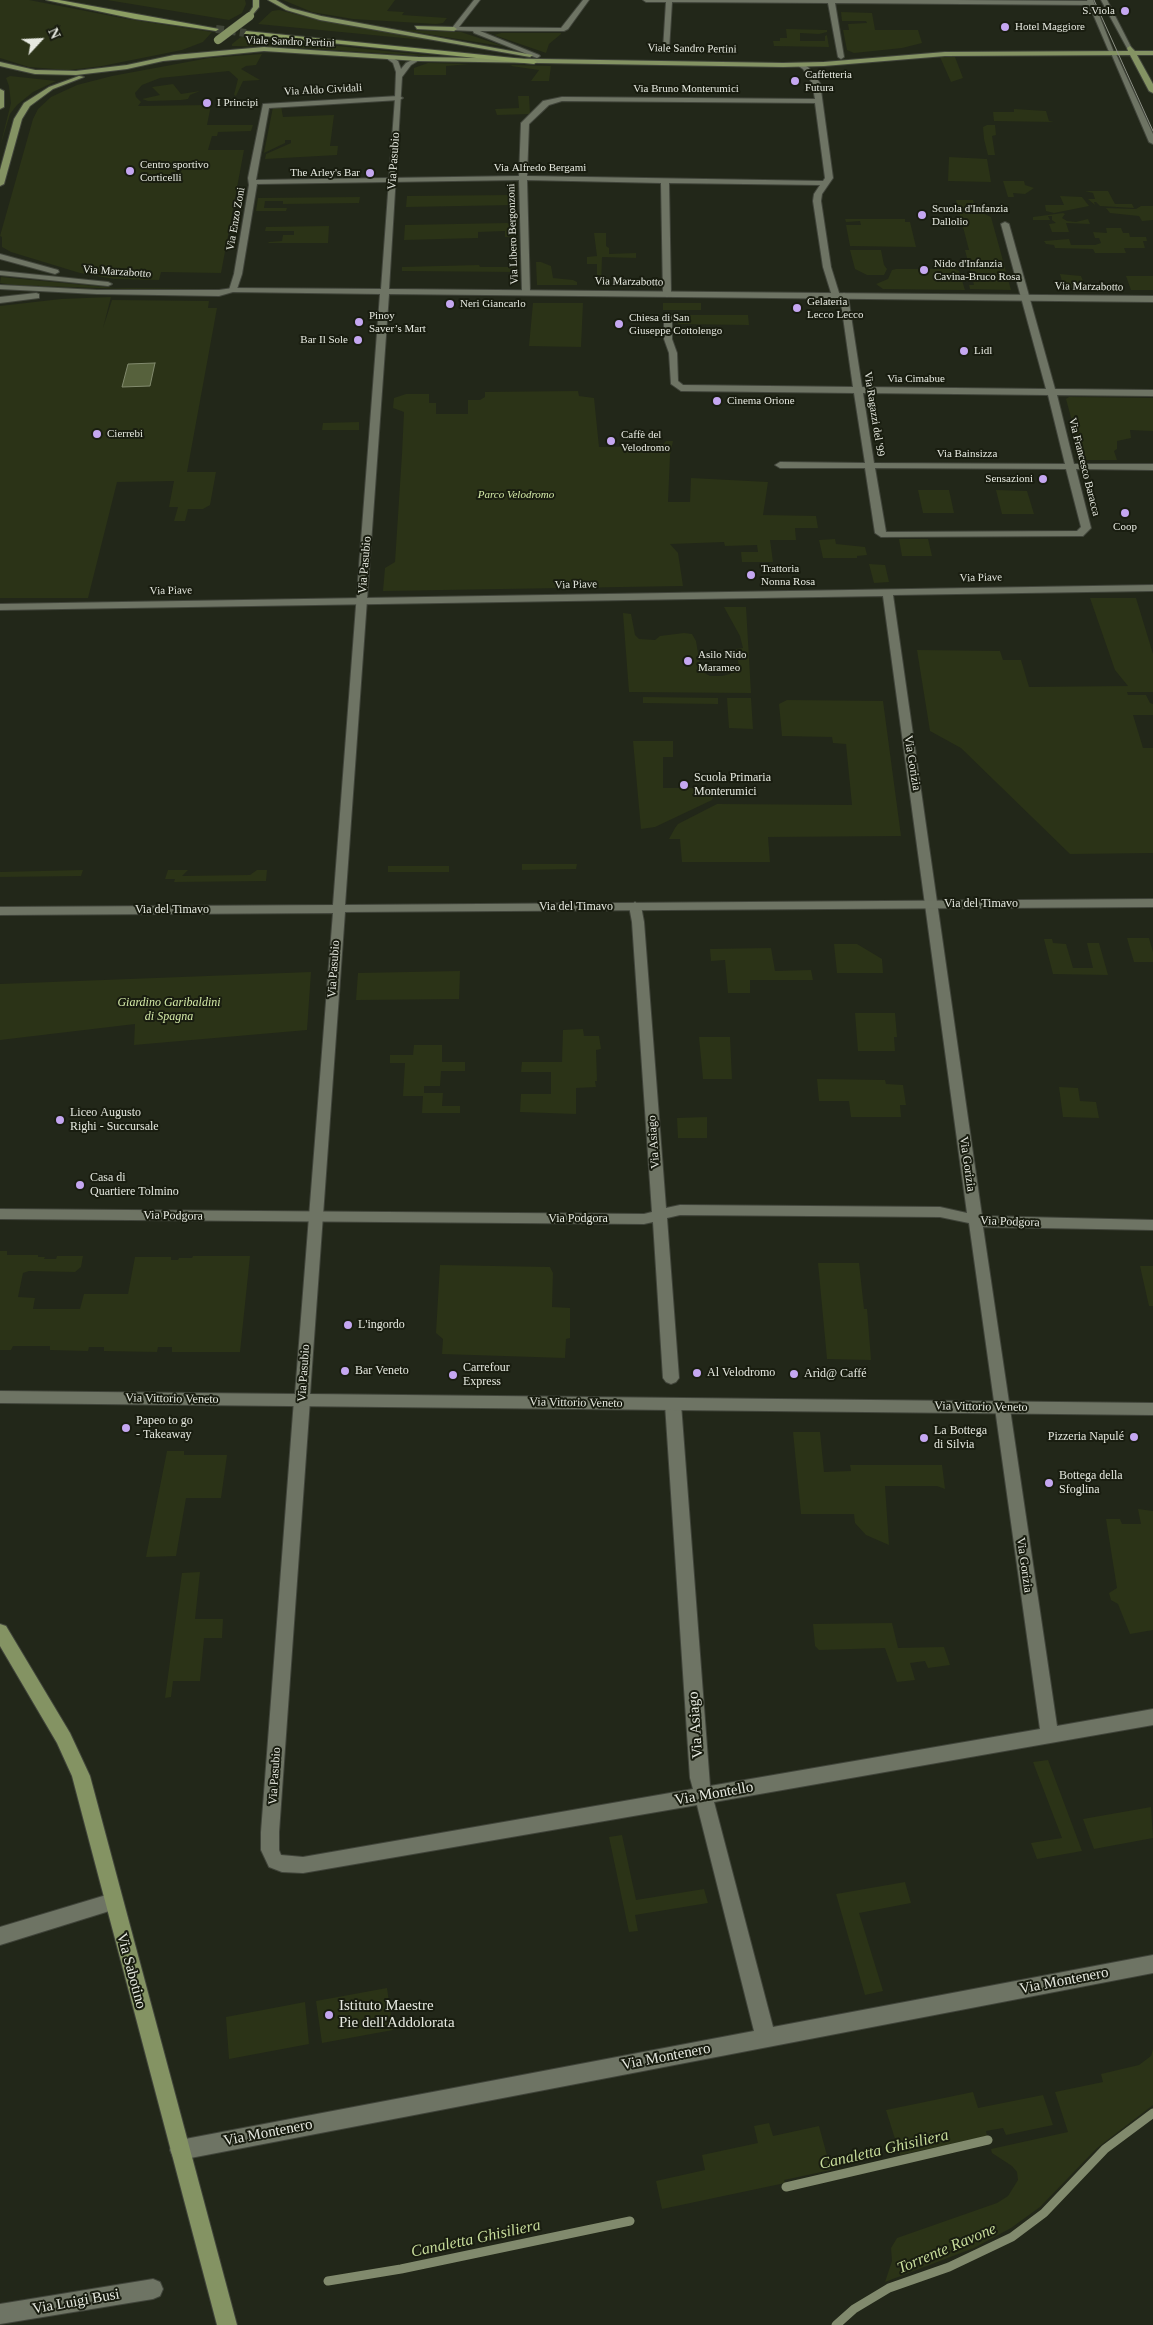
<!DOCTYPE html>
<meta charset="utf-8">
<style>
body{margin:0}
#map{position:relative;width:1153px;height:2325px;overflow:hidden;background:#222719;font-family:Georgia,serif}
canvas{display:block}
.north{position:absolute;left:15px;top:15px;width:50px;height:50px;-webkit-text-stroke:4px #191d10;paint-order:stroke;rotate:65deg;font-size:14px;font-weight:700;line-height:20px;text-align:center;color:#e6e9e0}
.north::after{content:'';display:block;margin:auto;width:18px;height:22px;background:#e6e9e0;clip-path:polygon(50% 0,100% 100%,50% 72%,0 100%)}
</style>
<div id="map">
<canvas width="1153" height="2325"></canvas>
<div class="north">N</div>
</div>
<script>
const ctx = document.querySelector('canvas').getContext('2d');
ctx.lineJoin = 'round';
function fill(path, color) { ctx.fillStyle = color; ctx.fill(path, 'evenodd'); }
const shape = rows => new Path2D(rows.map(r => 'M' + r).join(''));
function stroke(path, color, width, dash) { ctx.strokeStyle = color; ctx.lineWidth = width; ctx.lineCap = dash ? 'butt' : 'round'; ctx.setLineDash(dash || []); ctx.stroke(path); }
function drawText(font, color, halo, rows, align = 'center') {
  ctx.font = font + ' Georgia,serif'; ctx.lineWidth = 4; ctx.setLineDash([]); ctx.textBaseline = 'middle'; ctx.strokeStyle = halo; ctx.fillStyle = color; for (const [text, x, y, turn = 0] of rows) {
    ctx.save(); ctx.translate(x, y); ctx.rotate((+turn || 0) * Math.PI / 180); ctx.textAlign = isNaN(turn) ? turn : align; if (halo) ctx.strokeText(text, 0, 0); ctx.fillText(text, 0, 0); ctx.restore();
  }
}
const green = shape([
 [0,0,29,0,127,19,212,32,203,42,182,50,102,66,68,70,29,67,0,58],
 [107,0,245,0,246,4,242,13,229,20],
 [283,0,395,0,387,11,404,12,402,15,447,18,443,23,436,24,353,19,312,12],
 [279,10,318,20,445,42,258,24,272,11],
 [841,12,872,13,875,30,918,30,922,43,902,48,854,53,847,50,843,30,849,30,848,24,867,23,866,21,842,21],
 [786,29,827,30,827,32,819,34,800,33,800,41,825,41,825,36,827,35,829,47,774,46,773,41,780,41,780,38,787,38],
 [403,30,461,32,503,46,501,46],
 [501,33,561,33,561,34,549,44,546,53,494,35],
 [242,36,433,56,441,57,288,47,232,46,232,44],
 [262,54,256,65,246,66,241,69,260,80,243,81,236,96,234,95,238,79,229,71,160,78,142,85,135,93,136,97,141,102,138,106,211,105,207,125,253,125,251,131,218,132,217,136,212,136,208,150,244,150,221,273,161,272,159,280,114,279,80,273,11,252,2,247,2,237,0,236,33,119,38,109,51,97,77,85,112,76,209,58],
 [940,57,955,57,963,78,951,82],
 [428,63,429,63,470,64,446,66,446,75,414,75,414,68],
 [512,65,551,66,549,81,531,81,539,70,511,66],
 [10,76,56,81,33,92,17,105,10,114,0,147,11,103,9,86,6,78],
 [173,84,181,94,200,91,190,95,188,99,181,100,148,101,142,99,160,95,152,87],
 [518,96,529,96,530,114,497,115,495,109,519,108],
 [281,106,283,117,334,115,330,146,338,146,337,155,265,159,266,154,291,143,291,140,285,140,285,143,264,153,273,107],
 [1014,109,1046,111,1049,121,1054,122,994,121,993,112,1014,112],
 [987,125,995,125,996,135,992,136,995,155,988,155,984,139,983,127],
 [949,157,987,159,991,182,948,181],
 [1003,181,1024,181,1025,185,1034,188,1025,194,1013,193,1014,197,1008,197],
 [1085,191,1108,191,1115,204,1132,204,1134,208,1100,206,1096,202,1094,202,1095,205,1088,199,1095,199,1093,193],
 [514,195,515,205,406,207,407,196],
 [1060,196,1082,197,1089,206,1054,213,1046,211,1045,205,1064,205],
 [360,197,359,203,283,204,283,201,265,201,264,208,287,208,286,211,256,211,258,198],
 [956,200,973,200,976,210,991,217,1011,290,970,289,969,285,974,285,965,250,969,250],
 [1141,206,1153,206,1153,220,1142,221,1139,216,1110,213,1106,208,1136,209],
 [1063,213,1065,214,1062,218,1067,221,1076,222,1088,219,1090,224,1066,223,1069,232,1052,232,1049,224,1056,223,1052,220,1052,216,1048,216,1050,220,1033,220,1033,217],
 [845,219,905,219,905,222,910,222,916,247,850,246,846,225,861,225,860,221,846,222],
 [507,223,515,225,515,230,510,230,510,232,516,232,516,237,505,237,505,231,478,232,478,238,404,240,405,225],
 [329,226,328,243,268,243,269,242,282,241,283,235,294,235,294,231,265,231,266,227],
 [1106,228,1121,228,1123,233,1129,233,1130,237,1146,237,1147,241,1143,241,1145,248,1124,248,1126,253,1095,253,1093,249,1055,248,1054,245,1046,244,1044,241,1069,239,1071,245,1095,245,1101,243,1099,238,1095,238,1093,232,1107,233],
 [594,233,606,233,606,246,609,248,609,254,636,253,636,258,602,257,601,285,597,285,597,264,587,264,587,257,597,256],
 [850,250,881,250,884,265,887,269,884,275,867,275,855,269],
 [536,262,541,262,551,266,553,278,573,280,577,282,577,285,537,285],
 [479,265,480,267,516,267,516,272,402,271,402,267],
 [896,269,955,269,959,271,965,290,883,289,876,284,888,279,892,270],
 [1060,274,1081,276,1086,288,1064,289],
 [1126,276,1153,276,1153,290,1131,290],
 [1,277,115,288,217,289,129,289,14,285,0,283],
 [111,297,103,328,112,300,209,301,208,308,217,308,187,472,216,472,210,505,203,509,188,509,185,521,174,521,178,507,169,507,174,481,117,482,88,598,0,598,0,306,61,299],
 [533,303,583,303,581,347,529,346],
 [663,303,701,303,701,310,663,310],
 [678,315,748,315,749,325,678,324],
 [578,391,579,396,594,398,599,447,662,446,666,441,673,441,670,455,668,502,690,502,691,478,768,482,763,515,816,516,818,528,795,528,796,540,770,540,773,562,742,562,741,552,758,552,757,545,725,546,724,542,670,544,678,553,683,586,383,591,385,568,395,562,402,454,404,412,393,408,394,398,406,394,429,394,429,403,436,403,436,414,468,414,468,400,480,400,485,397,485,392],
 [1069,397,1153,398,1153,431,1130,430,1131,438,1117,441,1117,449,1114,451,1117,460,1085,460,1082,458,1066,399],
 [359,422,359,430,322,430,323,423],
 [918,490,949,490,954,513,923,513],
 [996,490,1027,491,1034,514,1002,514],
 [835,539,836,544,865,547,867,555,857,556,857,558,823,558,819,540],
 [899,539,928,539,932,556,902,556],
 [869,564,885,565,889,582,874,583],
 [1090,598,1136,598,1153,654,1153,692,1127,692,1128,695,1146,695,1150,703,1153,704,1153,715,1133,715,1143,748,1153,748,1153,853,1070,854,961,748,930,731,917,650,1000,651,1003,660,1021,660,1029,687,1128,686,1115,670],
 [724,607,746,607,751,693,629,692,623,613,631,614,635,635,639,639,655,640,660,636,684,633,692,634,696,641,701,671,710,676,722,676,730,674,739,667,736,649,743,648,740,636],
 [643,697,718,698,718,704,643,703],
 [727,698,751,698,753,729,729,728],
 [787,700,883,701,901,836,768,837,770,862,682,862,680,839,669,839,675,828,678,824,717,804,852,805,846,744,833,743,832,737,782,736,779,704],
 [633,741,673,741,673,757,663,757,663,788,705,788,714,796,712,800,655,827,641,829],
 [522,864,577,864,576,869,522,870],
 [388,866,449,866,449,872,388,872],
 [83,870,81,876,0,877,0,872],
 [168,870,188,870,182,876,250,875,257,870,267,870,266,881,174,882,175,879,165,879],
 [1127,938,1149,938,1153,952,1153,962,1134,962],
 [1044,939,1052,939,1053,943,1066,944,1073,968,1093,968,1087,943,1099,943,1108,975,1053,974],
 [834,944,857,944,882,959,883,973,837,973],
 [771,948,775,971,811,970,813,980,750,980,750,993,728,993,725,960,711,961,710,949],
 [460,971,459,999,356,1000,358,973],
 [311,972,307,1030,134,1045,135,1024,0,1040,0,984],
 [855,1013,895,1013,897,1037,894,1037,895,1051,858,1051],
 [583,1029,584,1036,599,1036,601,1049,596,1050,597,1081,595,1081,596,1087,576,1088,576,1114,520,1112,521,1094,551,1094,551,1072,521,1072,522,1062,562,1062,563,1030],
 [699,1037,730,1037,732,1079,703,1079],
 [414,1045,442,1045,442,1062,465,1062,465,1071,441,1071,440,1086,424,1086,424,1093,443,1093,442,1106,460,1106,460,1113,422,1113,423,1096,403,1096,405,1063,390,1063,390,1055,413,1055],
 [817,1079,885,1080,886,1084,903,1085,906,1105,900,1105,901,1117,851,1117,849,1101,819,1101],
 [1059,1087,1078,1088,1080,1101,1096,1102,1099,1118,1063,1117],
 [707,1117,707,1138,678,1138,677,1118],
 [0,1251,7,1251,7,1255,38,1255,38,1257,45,1257,44,1259,56,1259,57,1256,83,1256,81,1267,75,1272,29,1271,23,1273,18,1297,35,1298,33,1309,80,1309,84,1294,128,1294,135,1257,171,1257,171,1260,178,1260,179,1258,192,1258,193,1256,250,1256,240,1352,172,1352,172,1347,158,1347,157,1352,104,1351,104,1347,89,1347,88,1351,50,1350,50,1346,13,1346,11,1350,0,1350],
 [818,1263,859,1263,864,1309,867,1309,871,1360,827,1359],
 [440,1265,550,1267,553,1273,552,1307,570,1308,570,1338,566,1339,565,1358,442,1354,443,1339,436,1333],
 [1140,1266,1153,1266,1153,1306,1149,1306],
 [793,1432,820,1432,824,1472,851,1471,850,1465,942,1465,945,1489,937,1486,885,1486,889,1545,866,1535,855,1523,854,1514,801,1514],
 [167,1451,184,1451,184,1455,227,1455,221,1498,186,1498,176,1556,146,1557],
 [1138,1509,1153,1511,1153,1630,1130,1634,1118,1604,1111,1600,1109,1593,1117,1588,1106,1519,1120,1519,1122,1524,1141,1524],
 [200,1572,195,1619,223,1619,222,1638,204,1638,200,1681,173,1681,171,1697,165,1698,182,1573],
 [892,1623,898,1648,944,1647,950,1665,928,1668,925,1661,910,1663,915,1680,897,1682,885,1648,819,1650,815,1646,813,1624],
 [1048,1760,1082,1851,1037,1859,1031,1843,1062,1838,1033,1762],
 [1151,1807,1153,1838,1094,1849,1083,1819],
 [622,1835,636,1900,704,1889,708,1903,635,1915,638,1931,629,1932,609,1837],
 [905,1882,911,1903,859,1913,883,1991,865,1995,836,1894],
 [387,1988,393,2030,322,2043,316,2001],
 [305,2002,309,2044,229,2059,226,2017],
 [1153,2049,1153,2105,1097,2148,1040,2207,1011,2228,974,2248,885,2282,892,2261,891,2248,897,2238,997,2203,1008,2196,1018,2180,1017,2172,1012,2166,992,2153,991,2149,1068,2132,1055,2092,1103,2082,1101,2074,1139,2065,1151,2056],
 [973,2092,978,2108,1043,2095,1053,2125,1006,2135,1003,2128,986,2131,987,2136,900,2155,886,2110],
 [769,2123,773,2136,819,2126,831,2170,784,2180,785,2183,662,2209,656,2181,705,2170,702,2155,758,2143,754,2126]
]);
const water = shape([
 [155,363,150,386,122,387,128,364,155,363]
]);
const stream = shape([
 [786,2187,988,2140],
 [328,2281,401,2269,630,2221],
 [836,2325,854,2309,889,2288,949,2267,1012,2237,1044,2213,1105,2149,1153,2113]
]);
const trunkTunnel = shape([
 [216,29,246,33]
]);
const minor = shape([
 [474,0,480,0,459,27,561,28,583,0,589,0,568,29,564,31,480,31,539,55,540,56,537,58,474,33,473,31,452,30,452,28,474,0],
 [643,0,955,0,1091,1,1094,3,1091,5,835,3,844,57,841,59,838,57,828,3,672,2,669,50,666,52,663,50,666,2,646,2,643,0],
 [800,63,808,67,820,83,833,178,822,194,821,201,831,267,840,296,844,293,848,296,862,387,1046,389,1001,224,1005,222,1009,224,1055,389,1153,390,1153,396,1057,395,1074,464,1153,464,1153,470,1076,469,1091,528,1083,536,881,537,875,533,865,468,780,468,775,465,780,462,865,463,854,393,681,391,671,384,669,353,664,339,664,317,668,314,672,317,672,339,677,353,678,381,683,385,853,387,840,296,836,299,832,296,823,267,813,201,814,194,820,185,669,183,671,294,667,297,663,294,661,183,527,180,530,292,526,294,522,292,519,180,257,184,242,274,236,292,229,290,234,274,249,185,248,178,263,104,399,96,403,98,399,100,269,108,256,180,519,176,521,123,543,101,562,97,815,99,812,83,803,69,797,65,800,63],
 [562,101,815,103,825,178,823,181,527,176,529,124,549,105,562,101],
 [863,393,1048,395,1065,464,874,463,863,393],
 [875,468,1066,469,1081,527,1077,531,886,532,875,468],
 [1153,585,1153,591,893,595,982,1216,1153,1220,1153,1230,983,1227,1057,1726,1153,1709,1153,1725,714,1802,773,2027,1153,1955,1153,1973,180,2160,173,2157,170,2150,173,2143,180,2140,754,2031,697,1805,303,1873,282,1872,269,1867,261,1850,261,1832,294,1400,297,1396,302,1394,307,1396,310,1400,279,1832,279,1850,281,1855,303,1857,693,1789,690,1778,665,1404,668,1400,673,1398,678,1400,681,1404,710,1786,1040,1729,969,1223,940,1217,680,1215,667,1218,679,1378,676,1382,671,1384,666,1382,663,1378,653,1222,644,1224,0,1219,0,1209,644,1214,652,1212,632,922,629,906,635,902,641,906,644,922,666,1208,680,1205,940,1207,967,1213,883,596,0,610,0,604,1153,585],
 [113,1893,119,1896,122,1902,119,1908,0,1945,0,1927,113,1893],
 [153,2279,160,2282,163,2289,160,2296,153,2299,0,2324,0,2304,153,2279]
]);
const tertiary = shape([
 [1111,53,1116,54,1153,134,1153,144,1149,142,1111,53],
 [389,56,398,61,401,69,406,63,416,58,421,59,411,65,402,77,389,289,1153,296,1153,302,389,294,345,905,1153,899,1153,907,345,912,310,1394,1153,1403,1153,1415,0,1403,0,1391,295,1394,333,913,0,915,0,907,333,905,380,294,233,292,219,296,97,294,0,289,0,285,97,290,219,290,233,288,381,289,395,98,396,72,393,63,386,58,389,56],
 [0,254,58,270,59,272,55,274,0,259,0,254],
 [0,271,108,282,112,284,108,286,0,275,0,271],
 [36,293,39,294,39,298,0,303,0,297,36,293]
]);
const secondary = shape([
 [1087,0,1093,0,1115,55,1110,54,1087,0],
 [1101,0,1107,0,1132,49,1127,48,1101,0]
]);
const primary = shape([
 [253,0,259,0,259,7,250,18,247,16,253,7,253,0],
 [268,0,276,0,290,8,321,16,533,55,530,57,320,20,286,10,268,0],
 [415,26,454,27,457,29,454,31,417,29,415,26],
 [1130,46,1135,51,1153,51,1153,55,1137,55,1153,84,1153,93,1149,91,1130,55,945,56,824,66,783,67,418,61,264,51,163,61,127,69,76,75,35,74,0,66,0,62,35,70,76,71,127,65,174,55,264,47,418,57,783,63,824,62,945,52,1128,51,1127,48,1130,46],
 [79,76,84,77,53,89,30,106,22,119,4,184,0,186,0,170,14,119,24,103,49,87,79,76],
 [0,89,4,91,4,107,0,109,0,89],
 [0,1624,6,1626,70,1733,90,1776,237,2325,217,2325,72,1776,57,1743,0,1646,0,1624]
]);
const trunk = shape([
 [46,0,59,0,219,29,216,31,135,19,46,0],
 [246,31,534,60,537,62,534,64,244,34,246,31]
]);
const tram = shape([
 [1094,0,1153,131]
]);
const primaryBridge = shape([
 [218,40,250,16]
]);
const markers = [
 [1125,11,5,"#c5a7f1"],
 [1005,27,5,"#c5a7f1"],
 [795,81,5,"#c5a7f1"],
 [207,103,5,"#c5a7f1"],
 [130,171,5,"#c5a7f1"],
 [370,173,5,"#c5a7f1"],
 [922,215,5,"#c5a7f1"],
 [924,270,5,"#c5a7f1"],
 [450,304,5,"#c5a7f1"],
 [797,308,5,"#c5a7f1"],
 [359,322,5,"#c5a7f1"],
 [619,324,5,"#c5a7f1"],
 [358,340,5,"#c5a7f1"],
 [964,351,5,"#c5a7f1"],
 [717,401,5,"#c5a7f1"],
 [97,434,5,"#c5a7f1"],
 [611,441,5,"#c5a7f1"],
 [1043,479,5,"#c5a7f1"],
 [1125,513,5,"#c5a7f1"],
 [751,575,5,"#c5a7f1"],
 [688,661,5,"#c5a7f1"],
 [684,785,5,"#c5a7f1"],
 [60,1120,5,"#c5a7f1"],
 [80,1185,5,"#c5a7f1"],
 [348,1325,5,"#c5a7f1"],
 [345,1371,5,"#c5a7f1"],
 [697,1373,5,"#c5a7f1"],
 [794,1374,5,"#c5a7f1"],
 [453,1375,5,"#c5a7f1"],
 [126,1428,5,"#c5a7f1"],
 [1134,1437,5,"#c5a7f1"],
 [924,1438,5,"#c5a7f1"],
 [1049,1483,5,"#c5a7f1"],
 [329,2015,5,"#c5a7f1"]
];
const farPoinames = [
 ["S.Viola",1115,11,"right"],
 ["Hotel Maggiore",1015,27],
 ["Caffetteria",805,75],
 ["Futura",805,88],
 ["I Principi",217,103],
 ["Centro sportivo",140,165],
 ["Corticelli",140,178],
 ["The Arley's Bar",360,173,"right"],
 ["Scuola d'Infanzia",932,209],
 ["Dallolio",932,222],
 ["Nido d'Infanzia",934,264],
 ["Cavina-Bruco Rosa",934,277],
 ["Gelateria",807,302],
 ["Lecco Lecco",807,315],
 ["Neri Giancarlo",460,304],
 ["Pinoy",369,316],
 ["Saver’s Mart",369,329],
 ["Chiesa di San",629,318],
 ["Giuseppe Cottolengo",629,331],
 ["Bar Il Sole",348,340,"right"],
 ["Lidl",974,351],
 ["Cinema Orione",727,401],
 ["Cierrebi",107,434],
 ["Caffè del",621,435],
 ["Velodromo",621,448],
 ["Sensazioni",1033,479,"right"],
 ["Coop",1125,527,"center"],
 ["Trattoria",761,569],
 ["Nonna Rosa",761,582],
 ["Asilo Nido",698,655],
 ["Marameo",698,668]
];
const farStreetnames = [
 ["Viale Sandro Pertini",290,42,2],
 ["Viale Sandro Pertini",692,49,1],
 ["Via Bruno Monterumici",686,89],
 ["Via Aldo Cividali",323,90,-3],
 ["Via Alfredo Bergami",540,168],
 ["Via Enzo Zoni",236,219,-80],
 ["Via Libero Bergonzoni",513,234,-92],
 ["Via Marzabotto",117,272,4],
 ["Via Marzabotto",629,282,1],
 ["Via Marzabotto",1089,287,1],
 ["Via Cimabue",916,379],
 ["Via Ragazzi del '99",874,414,81],
 ["Via Bainsizza",967,454],
 ["Via Francesco Baracca",1084,467,76],
 ["Via Piave",981,578,-1],
 ["Via Piave",576,585,-1],
 ["Via Piave",171,591,-1]
];
const farParknames = [
 ["Parco Velodromo",516,495]
];
const streetNames = [
 ["Via Pasubio",394,161,-86],
 ["Via Pasubio",365,565,-85],
 ["Via Gorizia",912,763,81],
 ["Via del Timavo",981,904],
 ["Via del Timavo",576,907],
 ["Via del Timavo",172,910],
 ["Via Pasubio",334,969,-86],
 ["Via Asiago",654,1142,-94],
 ["Via Gorizia",967,1164,82],
 ["Via Podgora",173,1216,1],
 ["Via Podgora",578,1219],
 ["Via Podgora",1010,1222,2],
 ["Via Pasubio",304,1373,-86],
 ["Via Vittorio Veneto",172,1399,1],
 ["Via Vittorio Veneto",576,1403,1],
 ["Via Vittorio Veneto",981,1407,1],
 ["Via Gorizia",1024,1565,82],
 ["Via Pasubio",275,1776,-86]
];
const poiNames = [
 ["Scuola Primaria",694,778],
 ["Monterumici",694,792],
 ["Liceo Augusto",70,1113],
 ["Righi - Succursale",70,1127],
 ["Casa di",90,1178],
 ["Quartiere Tolmino",90,1192],
 ["L'ingordo",358,1325],
 ["Carrefour",463,1368],
 ["Express",463,1382],
 ["Bar Veneto",355,1371],
 ["Al Velodromo",707,1373],
 ["Arìd@ Caffé",804,1374],
 ["Papeo to go",136,1421],
 ["- Takeaway",136,1435],
 ["La Bottega",934,1431],
 ["di Silvia",934,1445],
 ["Pizzeria Napulé",1124,1437,"right"],
 ["Bottega della",1059,1476],
 ["Sfoglina",1059,1490]
];
const parkNames = [
 ["Giardino Garibaldini",169,1003],
 ["di Spagna",169,1017]
];
const nearStreetnames = [
 ["Via Asiago",696,1725,-94],
 ["Via Montello",714,1794,-10],
 ["Via Sabotino",131,1971,75],
 ["Via Montenero",1064,1981,-11],
 ["Via Montenero",666,2057,-11],
 ["Via Montenero",268,2133,-11],
 ["Via Luigi Busi",76,2302,-10]
];
const nearPoinames = [
 ["Istituto Maestre",339,2006],
 ["Pie dell'Addolorata",339,2023]
];
const nearWaternames = [
 ["Canaletta Ghisiliera",884,2150,-13],
 ["Canaletta Ghisiliera",476,2239,-12],
 ["Torrente Ravone",947,2249,-23]
];
fill(green, '#2b3317');
fill(water, '#56613c');
stroke(water, '#818a6d', 1);
stroke(stream, '#818a6d', 9);
stroke(trunkTunnel, '#3f4437', 8, [8, 4]);
stroke(minor, '#40443a', 2);
stroke(tertiary, '#40443a', 2);
stroke(secondary, '#40443a', 2);
stroke(primary, '#40443a', 2);
stroke(trunk, '#40443a', 2);
fill(minor, '#6e7464');
fill(tertiary, '#6e7464');
fill(secondary, '#6e7464');
fill(primary, '#849363');
fill(trunk, '#8c9e63');
stroke(tram, '#8e9287', 1);
stroke(primaryBridge, '#40443a', 9, []);
stroke(primaryBridge, '#849363', 8);
for (const [x, y, r, color] of markers) { const dot = new Path2D(); dot.arc(x, y, r, 0, 2 * Math.PI); ctx.fillStyle = color; ctx.fill(dot); stroke(dot, '#191d10', 2); }
drawText('11px', '#e6e9e0', '#191d10', farPoinames, 'left');
drawText('11px', '#e6e9e0', '#191d10', farStreetnames);
drawText('italic 11px', '#d3e9a7', '#191d10', farParknames);
drawText('12px', '#e6e9e0', '#191d10', streetNames);
drawText('12px', '#e6e9e0', '#191d10', poiNames, 'left');
drawText('italic 12px', '#d3e9a7', '#191d10', parkNames);
drawText('15px', '#e6e9e0', '#191d10', nearStreetnames);
drawText('15px', '#e6e9e0', '#191d10', nearPoinames, 'left');
drawText('italic 16px', '#c6db9a', '#191d10', nearWaternames);
</script>
